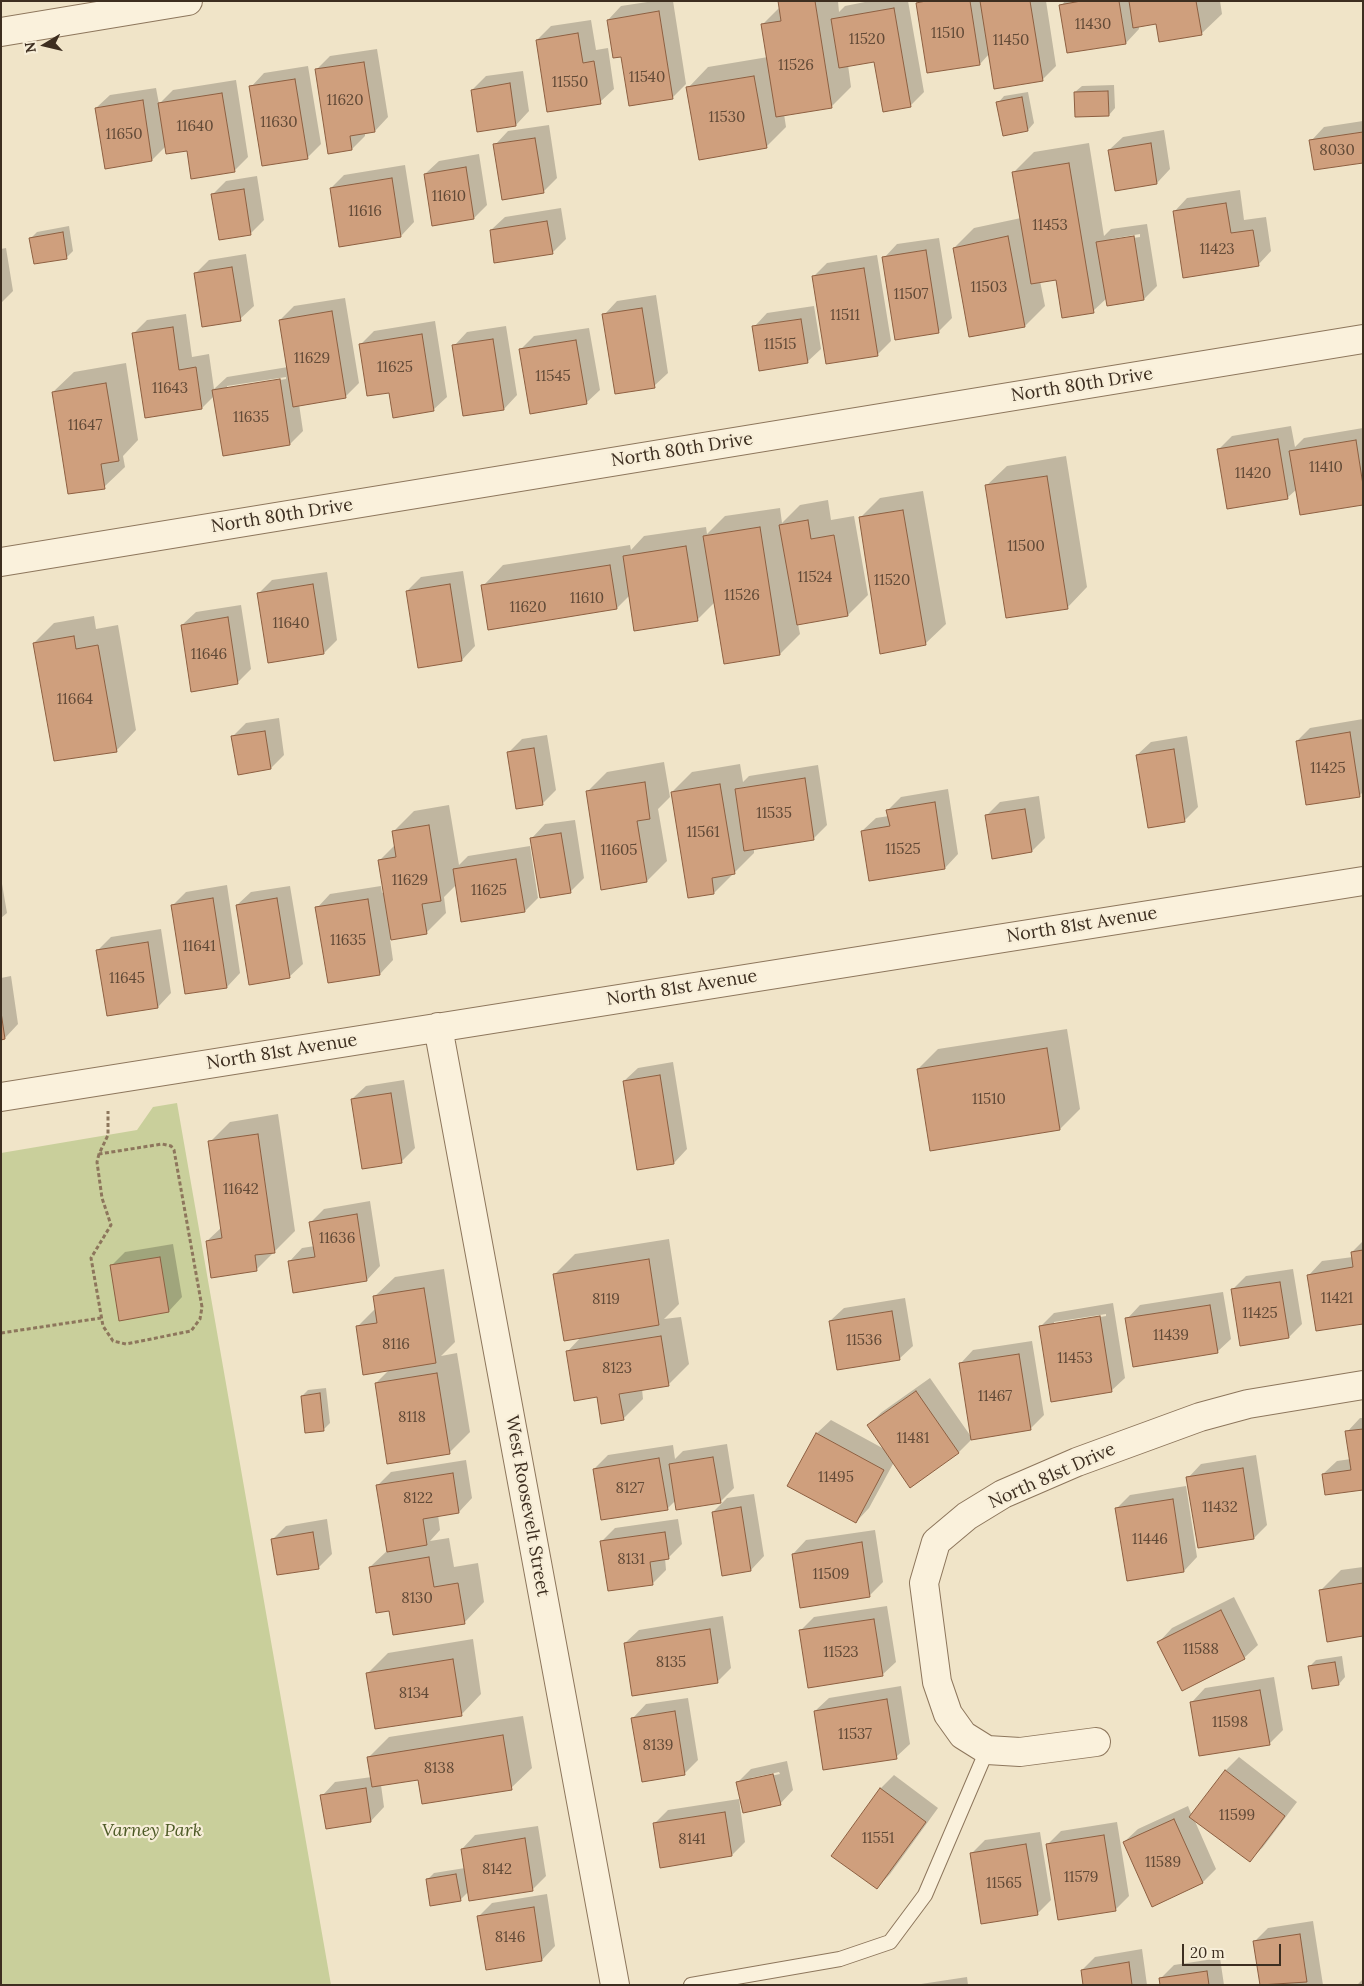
<!DOCTYPE html>
<style>
body{margin:0}
#map{position:relative;width:1364px;height:1986px;overflow:hidden;background:#f0e4c8;font-family:Lora,serif}
canvas{display:block}
.frame{position:absolute;inset:0;border:2px solid #3d2e20;pointer-events:none}
.north{position:absolute;left:20px;top:20px;width:50px;height:50px;-webkit-text-stroke:4px #f7eed8;paint-order:stroke;rotate:261deg;font-size:14px;font-weight:700;line-height:20px;text-align:center;color:#3d2e20}
.north::after{content:'';display:block;margin:auto;width:18px;height:22px;background:#3d2e20;clip-path:polygon(50% 0,100% 100%,50% 72%,0 100%)}
.scale{position:absolute;left:1182px;top:1944px;width:99px;height:22px;box-sizing:border-box;border:2px solid #3d2e20;border-top:0;padding-left:6px;font-size:15px;line-height:18px;white-space:nowrap;color:#3d2e20;-webkit-text-stroke:4px #f7eed8;paint-order:stroke}
</style>
<div id="map">
<canvas width="1364" height="1986"></canvas>
<div class="frame"></div>
<div class="north">N</div>
<div class="scale">20 m</div>
</div>
<script>
const ctx = document.querySelector('canvas').getContext('2d');
ctx.lineJoin = 'round';
function fill(path, color) { ctx.fillStyle = color; ctx.fill(path, 'evenodd'); }
const shape = rows => new Path2D(rows.map(r => 'M' + r).join(''));
function stroke(path, color, width, dash) { ctx.strokeStyle = color; ctx.lineWidth = width; ctx.lineCap = dash ? 'butt' : 'round'; ctx.setLineDash(dash || []); ctx.stroke(path); }
function drawText(font, color, halo, rows, align = 'center') {
  ctx.font = font + ' Lora,serif'; ctx.lineWidth = 4.5; ctx.setLineDash([]); ctx.textBaseline = 'middle'; ctx.strokeStyle = halo; ctx.fillStyle = color; for (const [text, x, y, turn = 0] of rows) {
    ctx.save(); ctx.translate(x, y); ctx.rotate((+turn || 0) * Math.PI / 180); ctx.textAlign = isNaN(turn) ? turn : align; if (halo) ctx.strokeText(text, 0, 0); ctx.fillText(text, 0, 0); ctx.restore();
  }
}
const green = shape([
 [177,1103,331,1985,1,1985,1,1153,137,1130,153,1107]
]);
const shadow = shape([
 [654,1,673,1,686,84,673,97,622,56,608,20,621,6],
 [779,1,838,1,839,12,845,6,870,1,908,1,924,92,911,105,884,110,875,61,848,65,851,87,831,107,784,114,786,127,766,147,688,88,708,67,768,57,763,24,780,7],
 [919,1,1046,1,1056,66,1042,80,989,54,980,64,917,3],
 [1065,1,1220,1,1222,14,1201,34,1157,23,1139,26,1139,29,1126,43,1061,6],
 [591,20,596,50,608,48,614,89,600,102,537,40,551,26],
 [377,49,388,117,375,131,365,132,365,136,352,149,316,70,330,56],
 [308,66,321,144,307,158,251,87,264,73],
 [523,71,529,111,516,125,472,90,486,76],
 [236,80,248,157,234,171,188,149,166,146,152,160,106,167,96,108,110,95,156,88,159,104,173,90],
 [1114,85,1115,108,1109,115,1075,92,1082,86],
 [1028,92,1034,123,1028,130,998,103,1004,96],
 [1363,121,1363,161,1311,141,1324,127],
 [549,125,557,178,543,192,495,145,508,131],
 [1164,130,1170,169,1157,183,1109,150,1123,137],
 [1089,143,1104,236,1111,229,1147,224,1157,286,1144,299,1107,298,1093,311,1057,279,1040,281,1045,306,1025,326,954,248,974,228,1021,218,1014,172,1034,152],
 [1140,234,1140,237,1111,241,1111,239],
 [479,154,487,205,474,218,425,174,439,161],
 [405,165,414,222,401,236,331,188,344,175],
 [257,176,264,220,250,234,213,194,226,181],
 [1240,190,1244,220,1266,217,1271,251,1258,265,1174,212,1187,198],
 [561,208,566,239,552,253,491,230,505,217],
 [69,226,73,251,66,258,31,238,37,232],
 [939,238,952,318,938,332,884,258,897,244],
 [6,248,13,291,1,303,1,249],
 [246,254,254,306,240,319,195,274,209,260],
 [877,255,891,341,877,355,814,276,827,263],
 [656,295,668,373,654,386,604,315,617,301],
 [345,298,359,383,345,397,299,404,303,431,290,444,215,395,202,408,133,334,147,320,186,314,192,357,209,354,214,389,227,377,288,367,280,320,294,306],
 [286,377,286,379,227,389,227,386],
 [814,306,821,349,807,362,754,327,767,313],
 [435,321,447,397,433,410,390,391,361,344,374,331],
 [506,326,517,395,504,409,454,346,467,332],
 [589,328,600,390,586,403,520,350,534,336],
 [126,363,138,440,123,456,125,467,104,487,53,392,74,372],
 [1291,426,1295,447,1304,438,1363,428,1363,503,1297,489,1287,498,1219,449,1232,436],
 [1066,456,1087,587,1067,608,986,486,1007,466],
 [923,491,946,624,925,644,860,518,880,498],
 [828,500,831,520,854,516,868,595,848,615,798,624,800,634,780,654,715,602,697,620,630,595,617,608,483,586,503,565,630,545,631,550,644,536,706,527,707,534,725,516,780,508,782,523,800,505],
 [463,571,475,646,462,660,419,667,407,591,421,577],
 [327,572,337,640,324,653,258,594,272,580],
 [241,605,251,669,237,683,182,625,196,612],
 [94,616,96,629,118,625,136,730,116,751,34,643,54,623],
 [279,718,284,755,271,768,233,736,246,723],
 [1363,719,1363,792,1360,795,1297,741,1310,728],
 [547,735,556,790,543,803,508,753,522,739],
 [1187,736,1198,807,1185,820,1137,755,1151,742],
 [664,762,670,797,658,809,667,861,647,881,587,792,607,772],
 [740,764,743,782,749,776,818,765,827,825,814,838,754,848,754,853,714,893,672,792,692,772],
 [948,789,958,854,945,868,862,831,876,818,889,816,888,810,901,797],
 [1039,796,1045,838,1032,851,987,815,1000,802],
 [449,805,459,865,468,856,530,846,538,898,525,911,457,884,444,897,446,913,426,933,390,939,393,960,380,974,317,908,330,894,381,886,382,893,384,892,379,861,396,844,394,831,414,811],
 [575,820,584,878,570,892,532,838,545,824],
 [1,878,7,913,1,918],
 [227,885,240,973,227,987,172,906,186,892],
 [290,886,303,964,289,977,237,905,251,892],
 [161,929,171,993,158,1007,108,1015,98,950,111,937],
 [11,976,18,1024,5,1038,1,1038,1,978],
 [1067,1029,1080,1109,1060,1129,918,1069,938,1049],
 [673,1062,687,1149,674,1163,624,1081,638,1068],
 [404,1080,415,1148,401,1162,352,1099,366,1086],
 [278,1114,295,1231,256,1270,207,1241,222,1227,210,1142,230,1122],
 [370,1201,380,1266,367,1280,289,1262,302,1248,315,1246,311,1222,324,1209],
 [669,1239,679,1304,664,1319,681,1317,689,1364,668,1385,642,1389,643,1399,623,1419,598,1396,567,1352,582,1336,555,1274,575,1254],
 [1363,1241,1363,1323,1309,1275,1322,1261,1353,1257,1352,1252],
 [173,1244,182,1297,169,1311,111,1266,125,1252],
 [444,1269,455,1342,441,1356,457,1353,470,1432,449,1453,376,1383,390,1369,357,1327,376,1308,374,1297,395,1277],
 [1293,1269,1302,1324,1289,1337,1232,1290,1246,1276],
 [1223,1292,1231,1339,1217,1352,1127,1319,1140,1305],
 [905,1298,913,1346,899,1359,830,1321,844,1308],
 [1113,1303,1125,1378,1111,1391,1041,1326,1054,1313],
 [1106,1314,1106,1316,1054,1325,1054,1322],
 [1032,1341,1044,1415,1030,1429,973,1438,959,1452,911,1486,894,1462,869,1508,856,1522,789,1485,817,1433,831,1420,886,1450,868,1425,882,1412,930,1378,972,1438,960,1364,973,1350],
 [326,1388,330,1423,324,1429,302,1396,308,1390],
 [1360,1418,1363,1418,1363,1489,1323,1474,1337,1461,1351,1459,1347,1432],
 [727,1444,734,1488,720,1502,676,1500,667,1509,594,1469,608,1455,673,1445,675,1459,683,1451],
 [1256,1455,1267,1525,1254,1538,1188,1478,1201,1464],
 [466,1460,472,1498,459,1512,438,1515,440,1530,430,1541,449,1538,454,1567,478,1563,484,1602,464,1623,390,1609,370,1567,388,1550,377,1486,391,1472],
 [1186,1486,1197,1557,1184,1571,1116,1509,1130,1495],
 [754,1494,764,1556,751,1570,713,1512,727,1498],
 [327,1519,332,1554,318,1568,273,1539,286,1526],
 [678,1519,682,1544,669,1557,665,1558,666,1570,653,1583,609,1590,601,1542,615,1528],
 [875,1530,883,1582,870,1595,793,1554,806,1540],
 [1363,1567,1363,1635,1320,1591,1341,1570],
 [1234,1597,1258,1645,1244,1658,1159,1642,1172,1628],
 [887,1606,896,1662,882,1675,800,1631,814,1617],
 [723,1616,731,1668,718,1681,625,1643,639,1630],
 [473,1639,481,1694,461,1715,368,1673,388,1653],
 [1342,1656,1345,1677,1339,1684,1309,1667,1316,1660],
 [1274,1677,1283,1730,1269,1744,1192,1702,1205,1688],
 [901,1686,910,1744,896,1757,815,1711,829,1698],
 [688,1698,698,1760,684,1774,633,1718,646,1704],
 [523,1716,532,1768,511,1788,419,1779,381,1785,384,1807,371,1821,322,1796,335,1782,372,1777,368,1758,389,1737],
 [1239,1757,1297,1802,1263,1847,1250,1860,1194,1819,1216,1869,1203,1882,1124,1842,1138,1829,1188,1806,1192,1816,1225,1771],
 [787,1761,793,1790,780,1804,737,1783,751,1769],
 [779,1772,780,1774,751,1780,751,1778],
 [894,1775,938,1808,890,1874,877,1888,832,1856,881,1788],
 [739,1799,745,1842,732,1855,654,1824,668,1810],
 [1117,1822,1129,1896,1115,1910,1048,1844,1061,1831],
 [538,1826,546,1876,532,1890,469,1891,460,1900,428,1879,434,1873,465,1868,462,1849,475,1835],
 [1040,1832,1051,1900,1037,1914,971,1854,985,1840],
 [547,1894,555,1946,542,1960,487,1968,479,1916,492,1903],
 [1313,1921,1323,1985,1261,1985,1254,1942,1268,1928],
 [1142,1949,1147,1985,1084,1985,1082,1970,1095,1957],
 [1220,1958,1224,1985,1161,1985,1160,1979,1174,1965],
 [967,1977,968,1985,921,1985,921,1984],
 [1363,1979,1363,1985,1357,1985]
]);
const building = shape([
 [778,1,815,1,832,108,776,117,761,24,781,21,778,1],
 [926,1,970,1,980,65,927,73,916,3,926,1],
 [980,1,1030,1,1043,81,994,89,980,1],
 [1119,1,1126,44,1067,53,1059,5,1081,1,1119,1],
 [1129,1,1196,1,1202,35,1159,42,1156,24,1133,28,1129,1],
 [894,8,911,107,883,112,874,62,839,68,831,19,894,8],
 [659,11,673,99,629,106,621,57,613,58,607,20,659,11],
 [578,33,583,63,594,61,601,104,547,112,536,40,578,33],
 [364,62,375,132,350,136,352,150,328,154,315,69,364,62],
 [754,76,767,148,699,160,686,87,754,76],
 [295,79,308,159,262,166,249,86,295,79],
 [510,83,516,126,477,132,471,90,510,83],
 [1108,91,1109,116,1075,117,1074,92,1108,91],
 [222,93,235,172,191,179,187,151,166,154,158,103,222,93],
 [1022,97,1028,131,1003,136,996,102,1022,97],
 [143,100,152,161,105,169,95,108,143,100],
 [1363,132,1363,163,1314,170,1309,140,1363,132],
 [535,138,544,193,502,200,493,144,535,138],
 [1151,143,1157,184,1115,191,1108,150,1151,143],
 [1069,163,1094,313,1062,318,1056,280,1031,284,1012,172,1069,163],
 [466,167,474,219,432,226,424,174,466,167],
 [392,178,401,237,339,247,330,188,392,178],
 [244,189,251,235,219,240,211,194,244,189],
 [1226,203,1231,233,1253,230,1259,266,1183,278,1173,211,1226,203],
 [547,221,553,254,494,263,490,230,547,221],
 [63,232,67,259,34,264,29,238,63,232],
 [1008,236,1025,327,969,337,953,248,1008,236],
 [1134,236,1144,300,1107,306,1096,242,1134,236],
 [926,250,939,333,895,340,882,257,926,250],
 [232,267,241,321,202,327,194,273,232,267],
 [864,268,878,356,826,364,812,276,864,268],
 [642,308,655,388,615,394,602,314,642,308],
 [332,311,346,398,293,407,279,320,332,311],
 [801,319,808,363,759,371,752,326,801,319],
 [173,327,179,370,196,367,202,409,145,418,132,333,173,327],
 [422,334,434,411,393,418,389,393,367,396,359,344,422,334],
 [493,339,504,410,463,416,452,345,493,339],
 [576,340,587,404,530,414,519,349,576,340],
 [280,379,290,445,223,456,212,390,280,379],
 [106,383,119,461,101,464,105,489,68,494,52,392,106,383],
 [1278,439,1288,499,1227,509,1217,449,1278,439],
 [1356,440,1363,485,1363,505,1300,515,1289,451,1356,440],
 [1047,476,1068,609,1006,618,985,485,1047,476],
 [903,510,926,645,880,654,859,517,903,510],
 [808,520,811,539,834,535,848,616,797,625,779,525,808,520],
 [760,527,780,655,724,664,703,536,760,527],
 [686,546,698,621,634,631,623,556,686,546],
 [610,565,617,609,488,630,481,585,610,565],
 [313,584,324,654,268,663,257,593,313,584],
 [450,584,462,661,418,668,406,591,450,584],
 [228,617,238,684,191,692,181,625,228,617],
 [74,636,76,649,98,645,117,752,54,761,33,643,74,636],
 [265,731,271,769,238,775,231,736,265,731],
 [1350,732,1360,797,1306,805,1296,741,1350,732],
 [534,748,543,805,516,809,507,752,534,748],
 [1174,749,1185,822,1148,828,1136,755,1174,749],
 [805,778,814,840,744,851,735,789,805,778],
 [645,782,650,819,637,821,647,882,601,890,586,791,645,782],
 [720,784,735,874,712,878,714,894,688,898,671,792,720,784],
 [935,802,945,869,869,881,861,831,890,826,886,810,935,802],
 [1025,809,1032,852,992,859,985,815,1025,809],
 [429,825,441,901,422,904,427,934,391,940,378,860,396,857,392,831,429,825],
 [561,833,571,893,540,898,530,838,561,833],
 [516,859,525,912,461,922,453,869,516,859],
 [213,898,227,988,185,994,171,905,213,898],
 [277,898,290,978,249,985,236,905,277,898],
 [368,899,380,975,328,983,315,907,368,899],
 [148,942,158,1008,107,1016,96,950,148,942],
 [1,1012,5,1039,1,1040,1,1012],
 [1047,1048,1060,1130,930,1151,917,1069,1047,1048],
 [660,1075,674,1164,637,1170,623,1081,660,1075],
 [391,1093,402,1163,362,1169,351,1099,391,1093],
 [258,1134,275,1253,255,1255,257,1271,211,1278,206,1241,222,1238,208,1141,258,1134],
 [357,1214,367,1281,293,1293,288,1261,315,1257,309,1222,357,1214],
 [1363,1250,1363,1324,1316,1331,1307,1275,1353,1267,1351,1252,1363,1250],
 [160,1257,169,1312,119,1321,110,1265,160,1257],
 [649,1259,659,1325,564,1341,553,1274,649,1259],
 [1280,1282,1289,1338,1240,1346,1231,1289,1280,1282],
 [424,1288,436,1363,363,1375,356,1326,377,1323,373,1296,424,1288],
 [1210,1305,1218,1353,1133,1367,1125,1318,1210,1305],
 [892,1311,900,1360,837,1370,829,1321,892,1311],
 [1100,1316,1112,1392,1051,1402,1039,1326,1100,1316],
 [661,1336,669,1386,619,1394,624,1420,601,1424,597,1397,574,1401,566,1351,661,1336],
 [1019,1354,1031,1430,971,1440,959,1363,1019,1354],
 [437,1373,450,1454,387,1464,375,1383,437,1373],
 [916,1391,959,1453,910,1488,867,1425,916,1391],
 [320,1393,324,1431,305,1433,301,1396,320,1393],
 [1363,1429,1363,1490,1325,1495,1322,1474,1351,1470,1345,1431,1363,1429],
 [816,1433,884,1470,856,1523,787,1486,816,1433],
 [713,1457,721,1503,676,1510,669,1464,713,1457],
 [659,1458,668,1510,601,1520,593,1469,659,1458],
 [1243,1468,1254,1539,1198,1548,1186,1477,1243,1468],
 [453,1473,459,1513,423,1519,427,1545,387,1552,376,1485,453,1473],
 [1173,1499,1184,1572,1127,1581,1115,1508,1173,1499],
 [741,1507,751,1571,722,1576,712,1512,741,1507],
 [313,1532,319,1569,277,1575,271,1539,313,1532],
 [665,1532,669,1559,650,1562,653,1585,608,1591,600,1541,665,1532],
 [862,1542,870,1597,800,1608,792,1554,862,1542],
 [429,1557,434,1587,458,1583,465,1624,393,1635,389,1611,376,1613,369,1567,429,1557],
 [1363,1583,1363,1636,1327,1642,1319,1590,1363,1583],
 [1221,1610,1245,1659,1182,1691,1157,1642,1221,1610],
 [874,1619,883,1676,808,1688,799,1630,874,1619],
 [710,1629,718,1683,632,1696,624,1643,710,1629],
 [453,1659,462,1716,375,1729,366,1673,453,1659],
 [1335,1662,1339,1685,1312,1689,1308,1666,1335,1662],
 [1260,1690,1270,1745,1199,1756,1190,1702,1260,1690],
 [887,1699,897,1759,823,1770,814,1711,887,1699],
 [675,1711,685,1775,642,1782,631,1718,675,1711],
 [503,1735,512,1790,422,1804,418,1780,372,1787,367,1757,503,1735],
 [1225,1770,1285,1816,1250,1862,1189,1817,1225,1770],
 [773,1774,781,1805,743,1813,736,1782,773,1774],
 [366,1788,371,1822,326,1829,320,1795,366,1788],
 [880,1788,926,1822,877,1889,831,1856,880,1788],
 [725,1812,732,1856,660,1868,653,1823,725,1812],
 [1174,1819,1203,1883,1152,1907,1123,1842,1174,1819],
 [1104,1835,1116,1911,1058,1920,1046,1844,1104,1835],
 [525,1838,533,1891,469,1901,461,1849,525,1838],
 [1026,1844,1038,1915,981,1924,970,1853,1026,1844],
 [456,1874,461,1901,430,1906,426,1879,456,1874],
 [534,1907,542,1961,486,1970,477,1916,534,1907],
 [1300,1934,1307,1982,1260,1985,1253,1941,1300,1934],
 [1129,1962,1132,1985,1083,1985,1081,1970,1129,1962],
 [1207,1971,1209,1985,1160,1985,1159,1978,1207,1971]
]);
const path = shape([
 [99,1154,97,1162,102,1198,111,1225,91,1258,103,1326,113,1341,126,1344,191,1331,200,1319,202,1307,174,1150,171,1146,162,1144,99,1154,108,1135,108,1111],
 [1,1333,101,1318]
]);
const service = shape([
 [691,1985,840,1959,890,1942,925,1895,987,1750]
]);
const minor = shape([
 [1,32,188,1],
 [1,562,1363,339],
 [438,1027,615,1985],
 [1,1097,1363,881],
 [1096,1742,1020,1752,987,1750,963,1735,948,1714,937,1682,924,1583,936,1542,967,1516,1003,1494,1077,1462,1200,1417,1248,1404,1363,1385]
]);
const numberNames = [
 ["11430",1093,25],
 ["11510",948,34],
 ["11520",867,40],
 ["11450",1011,41],
 ["11526",796,66],
 ["11540",647,78],
 ["11550",570,83],
 ["11620",345,101],
 ["11530",727,118],
 ["11630",279,123],
 ["11640",195,127],
 ["11650",124,135],
 ["8030",1337,151],
 ["11610",449,197],
 ["11616",365,212],
 ["11453",1050,226],
 ["11423",1217,250],
 ["11503",989,288],
 ["11507",911,295],
 ["11511",845,316],
 ["11515",780,345],
 ["11629",312,359],
 ["11625",395,368],
 ["11545",553,377],
 ["11643",170,389],
 ["11635",251,418],
 ["11647",85,426],
 ["11410",1326,468],
 ["11420",1253,474],
 ["11500",1026,547],
 ["11524",815,578],
 ["11520",892,581],
 ["11526",742,596],
 ["11610",587,599],
 ["11620",528,608],
 ["11640",291,624],
 ["11646",209,655],
 ["11664",75,700],
 ["11425",1328,769],
 ["11535",774,814],
 ["11561",703,833],
 ["11525",903,850],
 ["11605",619,851],
 ["11629",410,881],
 ["11625",489,891],
 ["11635",348,941],
 ["11641",199,947],
 ["11645",127,979],
 ["11510",989,1100],
 ["11642",241,1190],
 ["11636",337,1239],
 ["11421",1337,1299],
 ["8119",606,1300],
 ["11425",1260,1314],
 ["11439",1171,1336],
 ["11536",864,1341],
 ["8116",396,1345],
 ["11453",1075,1359],
 ["8123",617,1369],
 ["11467",995,1397],
 ["8118",412,1418],
 ["11481",913,1439],
 ["11495",836,1478],
 ["8127",630,1489],
 ["8122",418,1499],
 ["11432",1220,1508],
 ["11446",1150,1540],
 ["8131",631,1560],
 ["11509",831,1575],
 ["8130",417,1599],
 ["11588",1201,1650],
 ["11523",841,1653],
 ["8135",671,1663],
 ["8134",414,1694],
 ["11598",1230,1723],
 ["11537",855,1735],
 ["8139",658,1746],
 ["8138",439,1769],
 ["11599",1237,1816],
 ["11551",878,1839],
 ["8141",692,1840],
 ["11589",1163,1863],
 ["8142",497,1870],
 ["11579",1081,1878],
 ["11565",1004,1884],
 ["8146",510,1938]
];
const streetNames = [
 ["North 80th Drive",1082,385,-9],
 ["North 80th Drive",682,450,-9],
 ["North 80th Drive",282,516,-9],
 ["North 81st Avenue",1082,925,-9],
 ["North 81st Avenue",682,988,-9],
 ["North 81st Avenue",282,1052,-9],
 ["North 81st Drive",1052,1476,-24],
 ["West Roosevelt Street",527,1506,80]
];
const parkNames = [
 ["Varney Park",152,1831]
];
fill(green, '#c9cf9b');
fill(shadow, '#0003');
fill(building, '#cf9f7d');
stroke(building, '#8d5f41', 1);
stroke(service, '#8d765c', 16);
stroke(minor, '#8d765c', 30);
stroke(path, '#8d765c', 3, [4, 2.5]);
stroke(service, '#faf1dc', 14);
stroke(minor, '#faf1dc', 28);
drawText('15px', '#624a37', null, numberNames);
drawText('18px', '#3d2e20', '#f7eed8', streetNames);
drawText('italic 18px', '#4d5a26', '#f7eed8', parkNames);
</script>
